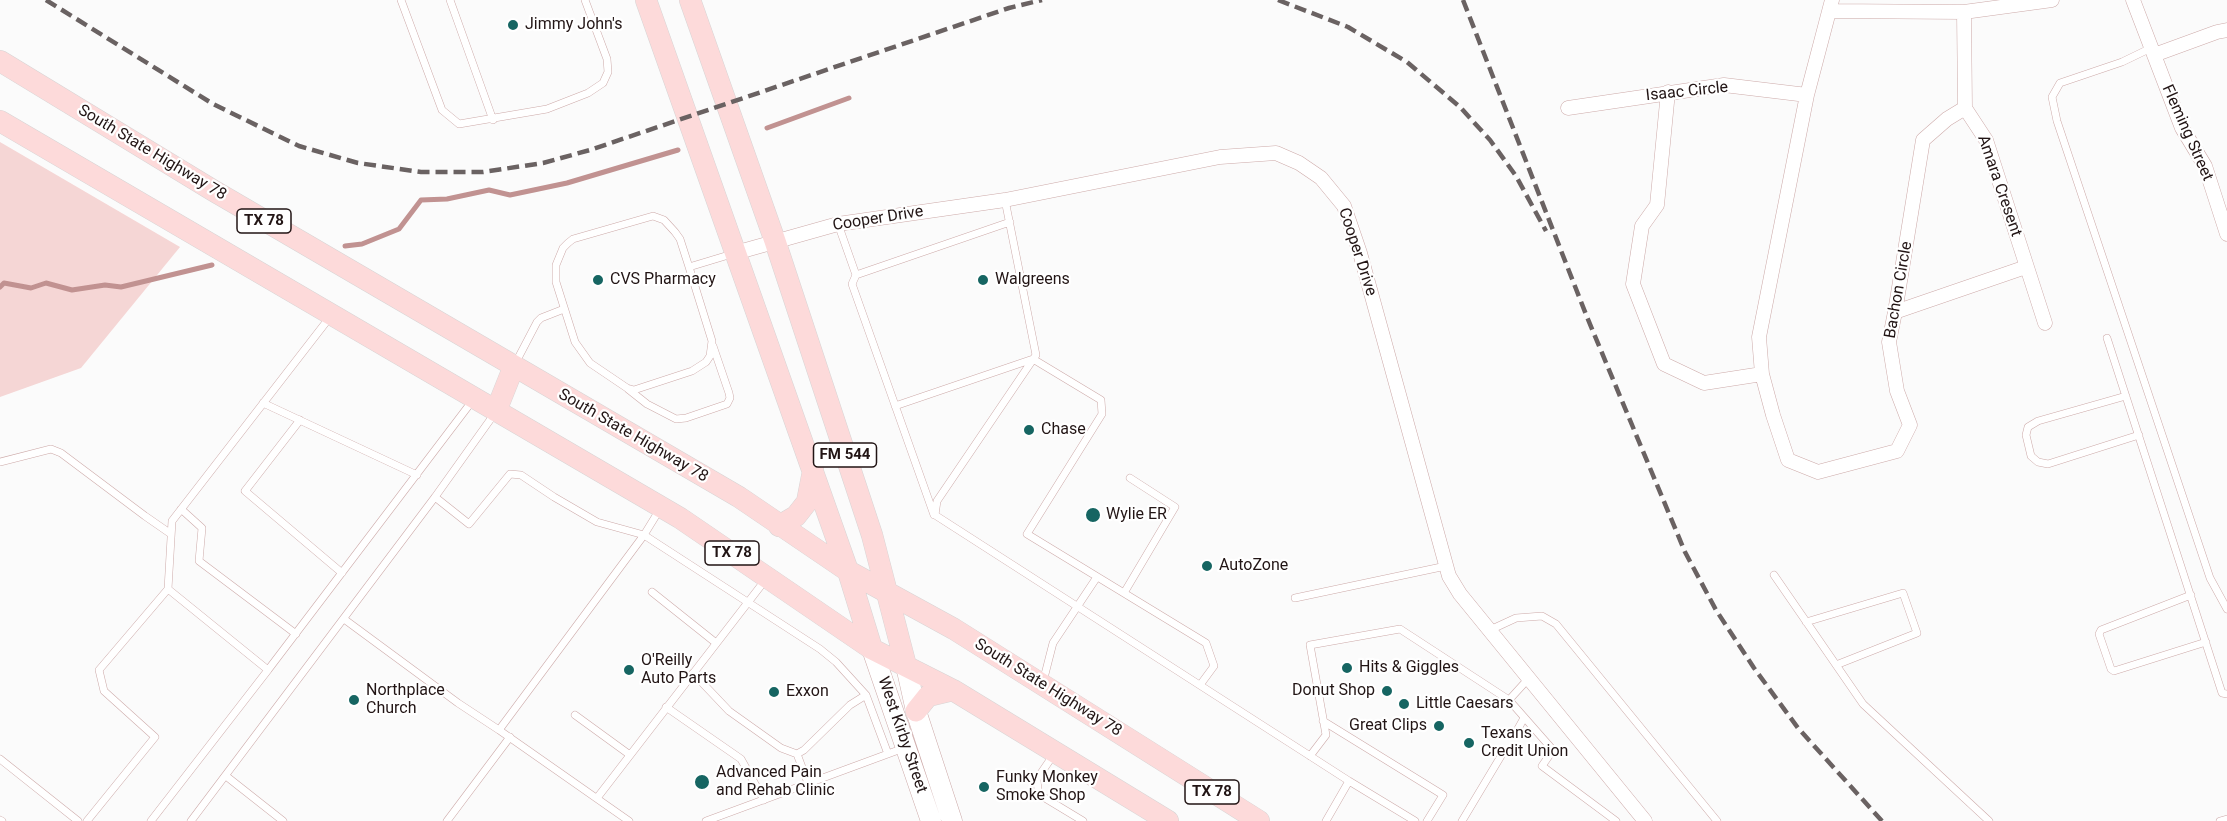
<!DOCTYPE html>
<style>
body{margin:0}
canvas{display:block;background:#fbfbfb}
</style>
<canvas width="2227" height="821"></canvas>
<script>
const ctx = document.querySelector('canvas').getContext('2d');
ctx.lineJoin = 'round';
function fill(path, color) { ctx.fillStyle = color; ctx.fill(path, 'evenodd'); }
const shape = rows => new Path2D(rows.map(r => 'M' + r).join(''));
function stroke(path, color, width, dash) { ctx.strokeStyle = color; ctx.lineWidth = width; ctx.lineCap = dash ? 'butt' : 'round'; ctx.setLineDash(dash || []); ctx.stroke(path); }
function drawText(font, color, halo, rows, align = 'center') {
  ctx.font = font + ' Roboto,sans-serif'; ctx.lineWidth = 4.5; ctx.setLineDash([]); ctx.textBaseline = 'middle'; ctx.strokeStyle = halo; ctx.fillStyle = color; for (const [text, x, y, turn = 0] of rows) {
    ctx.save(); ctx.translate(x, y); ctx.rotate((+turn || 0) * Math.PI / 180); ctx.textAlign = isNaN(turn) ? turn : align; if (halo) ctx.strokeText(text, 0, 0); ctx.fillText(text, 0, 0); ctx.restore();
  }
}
const green = shape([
 [0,142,180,247,81,368,0,397]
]);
const stream = shape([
 [767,128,849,98],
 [345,246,362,244,399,229,421,200,447,199,489,190,510,195,567,183,678,150],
 [0,287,4,283,31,288,46,283,72,290,105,285,121,287,212,265]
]);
const service = shape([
 [401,0,442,110,459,124,547,109,588,93,603,83,608,72,607,59,585,0],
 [450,0,493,120],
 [2151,48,2122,62,2060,83,2052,97,2057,121,2210,578,2227,609],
 [1005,200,1036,355,937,501,935,515,1349,781,1415,821],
 [838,224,856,275],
 [689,267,712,341,710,356,706,362,692,371,634,390,627,388,590,363,575,342,556,282,556,265,563,248,568,243,573,239,653,216,664,220,675,232,680,239,689,267,732,254],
 [330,317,172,521,168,589,268,670,473,400],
 [2107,338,2222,693,2227,694],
 [515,364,537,322,541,318,564,309],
 [628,389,647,404,676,419,686,418,727,404,730,398,729,393,713,346],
 [2126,396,2038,421,2028,427,2026,435,2031,456,2038,462,2048,464,2139,435],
 [263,403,417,475],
 [895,406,1033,359,1101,400,1102,414,1027,534,1206,643,1214,666,1200,685],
 [300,420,245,491,342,573],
 [0,462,51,449,61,453,145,516,171,534],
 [435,497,469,524,510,474,521,475,554,497,597,522,644,535,820,649,836,662,866,695,888,754],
 [181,509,202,528,199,561,296,634],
 [934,515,852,284,856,275,1010,222],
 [1774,575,1863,704,1989,821],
 [652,592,716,643],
 [1124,593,1175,507,1130,478],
 [2191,595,2101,630,2099,634,2111,669,2114,671,2206,642],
 [1295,598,1446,566],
 [344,619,458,703,499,730],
 [1806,622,1903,593,1917,633,1836,665],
 [1490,630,1516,618,1542,616,1556,624,1717,821],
 [693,673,729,711,781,748,797,754,804,750,850,705,866,695],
 [1043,682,1053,643,1097,577],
 [1509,700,1529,678],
 [666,707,741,759,764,800],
 [575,715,630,755],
 [1323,721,1443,795,1427,821],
 [1515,734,1524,718],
 [797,754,808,783],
 [1054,754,1037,779,1038,791,1040,795,1083,821],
 [1310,756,1326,735,1310,645,1400,629,1509,700,1553,750,1542,766,1616,821],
 [0,759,78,821],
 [226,776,283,821],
 [597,798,766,579],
 [0,820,2,821],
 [87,821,155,737,104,691,99,670,168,589],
 [151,821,268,670],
 [191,821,435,497,495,413],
 [447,821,510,737],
 [629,821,499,730,644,535,660,509],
 [706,821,904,748],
 [1326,821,1349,781],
 [1462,821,1504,751],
 [2220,821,2227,819]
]);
const minor = shape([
 [2133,0,2182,128,2205,166,2227,234],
 [1829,11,1964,12,2052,0],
 [1964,12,1965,108],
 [2154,55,2217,32,2227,30],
 [1668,92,1657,205,1642,226,1633,284,1664,364,1704,383,1762,374,1773,415,1788,460,1818,472,1897,451,1910,425,1897,391,1889,342,1895,312,1923,140,1947,119,1965,108],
 [1568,108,1724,85,1807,95],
 [1965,108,1986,140,2045,323],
 [735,253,838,224,1005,200,1220,157,1276,153,1299,163,1321,178,1344,206,1360,253,1449,576,1460,594,1645,821],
 [1895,312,2026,267],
 [1762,374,1759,337,1807,95,1832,0]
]);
const secondary = shape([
 [872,649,931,821],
 [906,666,916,711,952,821]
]);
const primary = shape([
 [646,0,848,571,872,649],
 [690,0,775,241,872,535,906,666],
 [0,61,214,191,739,497,848,571,954,629,1259,821],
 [0,121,680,518,872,649,953,690,1168,821],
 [496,411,514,366],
 [779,526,796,516,807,502,813,471],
 [916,711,928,696,953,690]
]);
const rail = shape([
 [46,0,213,104,299,146,358,163,421,172,483,172,543,163,590,150,1009,8,1042,0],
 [1278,0,1348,27,1407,62,1460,107,1490,140,1516,176,1546,231],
 [1463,0,1587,317,1685,552,1716,610,1754,668,1798,728,1882,821]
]);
const markers = [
 [513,25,6,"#166562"],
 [598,280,6,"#166562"],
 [983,280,6,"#166562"],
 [1029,430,6,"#166562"],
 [1093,515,8,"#166562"],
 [1207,566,6,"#166562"],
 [1347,668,6,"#166562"],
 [629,670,6,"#166562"],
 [1387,691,6,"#166562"],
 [774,692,6,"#166562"],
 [354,700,6,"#166562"],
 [1404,704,6,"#166562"],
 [1439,726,6,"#166562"],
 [1469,743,6,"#166562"],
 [702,782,8,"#166562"],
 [984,787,6,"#166562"]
];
const shields = [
 [264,221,54],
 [845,455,63],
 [732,553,54],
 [1212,792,54]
];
const shieldNames = [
 ["TX 78",264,221],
 ["FM 544",845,455],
 ["TX 78",732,553],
 ["TX 78",1212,792]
];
const poiNames = [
 ["Jimmy John's",525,25],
 ["CVS Pharmacy",610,280],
 ["Walgreens",995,280],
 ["Chase",1041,430],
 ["Wylie ER",1106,515],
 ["AutoZone",1219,566],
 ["O'Reilly",641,661],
 ["Auto Parts",641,679],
 ["Hits & Giggles",1359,668],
 ["Northplace",366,691],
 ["Church",366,709],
 ["Donut Shop",1375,691,"right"],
 ["Exxon",786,692],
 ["Little Caesars",1416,704],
 ["Great Clips",1427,726,"right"],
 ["Texans",1481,734],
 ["Credit Union",1481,752],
 ["Advanced Pain",716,773],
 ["and Rehab Clinic",716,791],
 ["Funky Monkey",996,778],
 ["Smoke Shop",996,796]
];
const streetNames = [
 ["Isaac Circle",1687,92,-6],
 ["Fleming Street",2187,133,66],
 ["South State Highway 78",152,153,31],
 ["Amara Cresent",1999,186,71],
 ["Cooper Drive",878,219,-9],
 ["Cooper Drive",1357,252,72],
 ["Bachon Circle",1899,290,-80],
 ["South State Highway 78",633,436,30],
 ["South State Highway 78",1048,688,32],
 ["West Kirby Street",902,735,71]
];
fill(green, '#f5d6d5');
stroke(stream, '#c19291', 5);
stroke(service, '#cdaaa9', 8);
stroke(minor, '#cdaaa9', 15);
stroke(secondary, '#cdaaa9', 21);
stroke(primary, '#d7d5d5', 22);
stroke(service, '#fff', 7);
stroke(minor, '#fff', 14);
stroke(secondary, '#fff', 20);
stroke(primary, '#fddada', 21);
stroke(rail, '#6a6262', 4.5, [12, 6]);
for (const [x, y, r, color] of markers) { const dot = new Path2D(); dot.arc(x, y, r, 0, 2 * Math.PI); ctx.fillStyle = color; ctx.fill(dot); stroke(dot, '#fff', 2); }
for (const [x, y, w] of shields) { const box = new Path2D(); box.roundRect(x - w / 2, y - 12, w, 24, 4.5); ctx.fillStyle = '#fff'; ctx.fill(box); stroke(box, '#221515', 1.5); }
drawText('bold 15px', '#221515', null, shieldNames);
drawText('16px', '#221515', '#fff', poiNames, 'left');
drawText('16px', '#221515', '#fff', streetNames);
</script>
